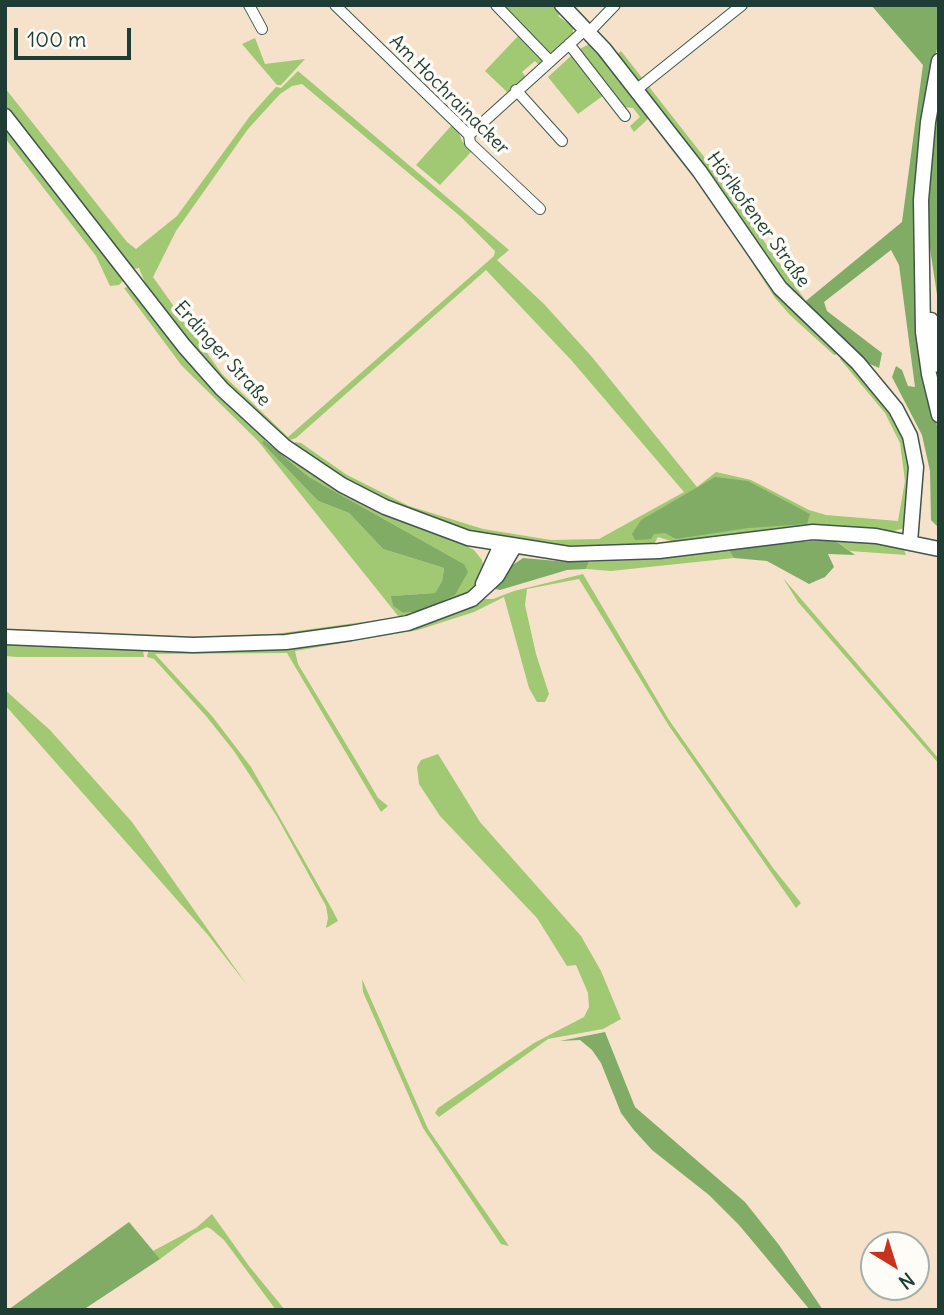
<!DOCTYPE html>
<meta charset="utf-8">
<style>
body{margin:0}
#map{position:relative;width:944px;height:1315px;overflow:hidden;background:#f6e2cb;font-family:Delius,sans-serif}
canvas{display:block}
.frame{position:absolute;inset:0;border:7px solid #1f3d34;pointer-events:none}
.north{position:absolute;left:860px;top:1231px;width:70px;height:70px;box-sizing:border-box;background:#fdfcf7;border:2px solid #a4b0a9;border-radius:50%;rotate:142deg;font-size:19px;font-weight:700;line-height:28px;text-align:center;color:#1f3d34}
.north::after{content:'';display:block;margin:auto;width:24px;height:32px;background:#c8321e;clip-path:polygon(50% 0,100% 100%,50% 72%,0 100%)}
.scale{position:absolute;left:14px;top:28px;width:117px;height:32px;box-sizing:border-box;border:4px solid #1f3d34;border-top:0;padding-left:9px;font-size:21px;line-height:24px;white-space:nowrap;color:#1f3d34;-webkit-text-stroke:5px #fdfcf7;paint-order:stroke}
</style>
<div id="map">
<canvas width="944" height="1315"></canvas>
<div class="frame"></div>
<div class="north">N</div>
<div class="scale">100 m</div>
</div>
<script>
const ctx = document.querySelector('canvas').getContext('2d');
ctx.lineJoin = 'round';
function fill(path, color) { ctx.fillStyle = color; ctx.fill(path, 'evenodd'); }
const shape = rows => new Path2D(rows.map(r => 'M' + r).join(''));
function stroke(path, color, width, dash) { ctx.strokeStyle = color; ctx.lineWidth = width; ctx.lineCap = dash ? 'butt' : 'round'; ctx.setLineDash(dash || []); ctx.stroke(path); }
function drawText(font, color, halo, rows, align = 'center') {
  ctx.font = font + ' Delius,sans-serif'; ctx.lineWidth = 7; ctx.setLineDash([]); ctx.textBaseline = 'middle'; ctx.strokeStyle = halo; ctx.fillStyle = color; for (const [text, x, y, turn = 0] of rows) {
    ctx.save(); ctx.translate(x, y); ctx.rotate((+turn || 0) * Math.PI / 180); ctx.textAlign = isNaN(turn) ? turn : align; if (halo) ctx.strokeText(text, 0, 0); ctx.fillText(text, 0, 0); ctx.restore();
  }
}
const green = shape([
 [501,5,554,5,560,14,558,16,573,27,573,34,553,53,545,51],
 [520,34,542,59,541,63,539,65,535,61,522,72,526,77,508,93,485,71],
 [255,38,265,64,305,59,281,85,277,85,242,44],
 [593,42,650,117,634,132,630,126,640,117,633,108,621,107,578,50],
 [621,51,719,176,805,300,801,304,615,56],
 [572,55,604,95,578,114,548,77],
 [298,71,509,250,497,260,544,304,592,357,697,487,716,472,751,480,809,510,826,515,898,521,905,481,900,443,885,413,840,359,843,356,896,416,912,462,905,528,890,532,838,526,786,527,674,542,658,537,654,544,646,546,565,547,467,531,362,491,295,447,295,442,301,443,347,475,409,506,483,529,551,540,599,539,684,492,572,361,486,270,296,438,287,441,227,388,148,290,139,268,133,269,125,262,5,108,5,88,127,242,136,249,177,216,250,116,276,87,281,88],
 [302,84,460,216,495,251,494,256,288,437,222,374,153,277,176,231,248,129,280,94,292,86],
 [656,120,834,345,837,354,834,355,790,315,775,298,711,199,652,123],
 [5,122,124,280,119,285,110,286,96,256,5,138],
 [451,126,458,130,462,141,472,151,440,185,416,165],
 [131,286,263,434,474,550,482,560,484,569,479,583,469,595,395,621,248,640,162,638,275,634,399,617,258,441,182,366,124,288],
 [265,440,309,477,464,564,422,611,403,613,393,606,392,596,435,593,442,581,444,568,383,549,349,513,318,501,262,443],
 [833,539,894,546,904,550,906,555,850,551],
 [728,549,734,558,611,571,586,569,589,562,637,560],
 [583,574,669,720,773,868,801,903,796,908,669,726,579,579,527,589,525,605,536,654,549,694,545,702,537,702,529,688,504,597,474,612,418,630,295,651,298,664,367,779,378,798,388,806,381,812,287,653,155,654,212,716,251,767,333,911,338,921,326,928,328,918,326,906,276,815,234,751,206,716,154,659,147,657,149,648,284,646,287,650,290,646,482,599,493,599,514,591],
 [783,578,916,732,939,759,939,764,798,602],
 [5,640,143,650,144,657,17,657,5,656],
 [5,690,50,730,132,822,247,985,208,935,5,705],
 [438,754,480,822,581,936,601,971,621,1019,603,1029,548,1039,439,1117,435,1113,438,1108,534,1043,584,1017,589,1007,588,993,576,965,567,966,537,918,440,816,419,784,417,767,421,760],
 [362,979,428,1129,509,1246,501,1244,423,1128,363,992],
 [212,1214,249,1266,285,1310,276,1310,224,1240,211,1229,207,1227,194,1234,160,1259,153,1251,196,1228]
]);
const forest = shape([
 [871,5,939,5,939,39,923,117,930,399,939,433,938,527,931,520,930,471,922,435,892,377,896,366,902,370,908,386,915,387,899,265,891,250,824,302,827,311,882,353,879,368,863,361,801,305,902,222,923,65],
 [939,88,939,308,926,222,933,124],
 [264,440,309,477,464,564,468,572,455,595,422,611,403,613,393,606,391,596,435,593,442,581,444,568,383,549,349,513,318,501,262,443],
 [715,477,748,481,810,514,807,524,748,528,676,539,665,533,654,534,651,539,635,540,632,534,641,520],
 [833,539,855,555,828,554,834,567,825,577,809,584,767,561,734,558,728,549],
 [523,558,568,562,589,562,586,569,567,570,500,590,495,589,507,569],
 [605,1032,635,1107,745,1202,779,1245,823,1310,810,1310,739,1225,709,1195,652,1150,633,1129,621,1113,601,1063,592,1050,580,1040,560,1041],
 [129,1222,160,1259,83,1310,8,1310]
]);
const street = shape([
 [249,5,262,29],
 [335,5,469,135,470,143,540,209],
 [496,5,550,61],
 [589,32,615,5],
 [569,44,625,116],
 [516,90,562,141],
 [636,90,742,5],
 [469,135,586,29]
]);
const secondary = shape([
 [562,5,604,49,700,172,780,288,858,363,896,409,910,436,916,467,910,542],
 [5,116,184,346,222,389,284,446,342,485,385,507,468,538,569,554,659,551,813,532,876,536,939,549],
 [483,584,501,545],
 [5,637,193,645,286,642,351,633,408,623,472,599,497,576,514,547]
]);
const primary = shape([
 [939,61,928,122,921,200,923,332,929,374,939,415],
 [931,320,939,365]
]);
const streetNames = [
 ["Am Hochrainacker",449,95,45],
 ["Hörlkofener Straße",758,220,54],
 ["Erdinger Straße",222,354,48]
];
fill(green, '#a1c873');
fill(forest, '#80ac65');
stroke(street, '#3f564b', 12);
stroke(secondary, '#3f564b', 17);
stroke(primary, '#3f564b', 17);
stroke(street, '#fff', 10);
stroke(secondary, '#fff', 14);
stroke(primary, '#fff', 14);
drawText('19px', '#1f3d34', '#fdfcf7', streetNames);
</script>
